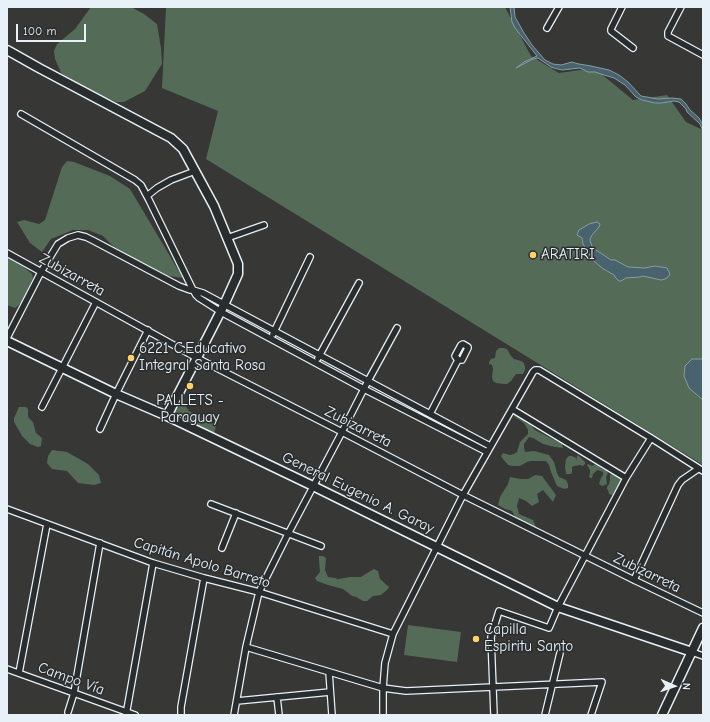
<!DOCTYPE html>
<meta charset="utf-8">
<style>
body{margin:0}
#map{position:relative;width:710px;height:722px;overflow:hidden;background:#373736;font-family:"Comic Neue",sans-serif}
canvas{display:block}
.frame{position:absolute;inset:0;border:8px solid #e8f1f8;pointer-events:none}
.north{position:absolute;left:654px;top:666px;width:40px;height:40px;-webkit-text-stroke:3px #2a2d2e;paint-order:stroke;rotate:92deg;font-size:11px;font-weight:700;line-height:16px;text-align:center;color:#e8f1f8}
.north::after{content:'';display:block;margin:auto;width:14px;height:18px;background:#e8f1f8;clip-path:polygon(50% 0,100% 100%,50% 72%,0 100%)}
.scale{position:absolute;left:16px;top:24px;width:70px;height:18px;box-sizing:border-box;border:2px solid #e8f1f8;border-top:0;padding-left:5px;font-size:12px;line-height:14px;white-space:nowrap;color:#e8f1f8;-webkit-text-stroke:3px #2a2d2e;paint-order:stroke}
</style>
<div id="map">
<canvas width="710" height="722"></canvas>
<div class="frame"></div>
<div class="north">N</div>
<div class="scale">100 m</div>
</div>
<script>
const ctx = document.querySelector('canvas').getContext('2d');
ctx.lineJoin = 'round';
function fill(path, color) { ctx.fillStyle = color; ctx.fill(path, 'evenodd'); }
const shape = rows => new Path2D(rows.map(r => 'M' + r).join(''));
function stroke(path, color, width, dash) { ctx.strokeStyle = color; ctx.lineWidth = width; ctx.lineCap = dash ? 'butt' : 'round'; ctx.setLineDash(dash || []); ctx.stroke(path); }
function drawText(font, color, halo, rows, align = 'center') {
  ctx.font = font + ' "Comic Neue",sans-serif'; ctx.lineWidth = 3; ctx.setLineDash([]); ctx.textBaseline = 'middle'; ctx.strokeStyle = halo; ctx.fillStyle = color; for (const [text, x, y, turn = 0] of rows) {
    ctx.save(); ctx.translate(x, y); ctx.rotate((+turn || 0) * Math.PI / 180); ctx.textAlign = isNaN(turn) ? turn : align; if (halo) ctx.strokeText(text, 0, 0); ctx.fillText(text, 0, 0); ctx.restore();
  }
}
const green = shape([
 [91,7,131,7,144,14,157,24,161,48,162,64,145,91,124,102,116,102,81,86,61,73,55,59,54,51,57,44,75,29],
 [166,7,505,7,531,56,559,73,594,68,633,100,667,95,686,122,703,130,703,465,206,159,218,111,162,88],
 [67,161,74,162,110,176,130,189,183,278,169,276,141,263,114,247,103,236,88,230,73,230,51,239,42,252,30,243,17,222,24,220,39,224,45,220,62,167],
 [7,255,18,262,32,274,33,278,23,300,18,306,15,308,7,305],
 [499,348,503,348,507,349,511,356,514,359,521,361,524,363,525,367,525,370,523,374,516,374,511,381,507,384,504,384,496,383,493,381,492,377,493,369,492,365,489,364,489,362,491,359,495,358,496,351],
 [182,401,189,411,192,413,199,417,210,421,213,423,216,426,214,434,181,424,176,425,173,420,172,413,178,408],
 [19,407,26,407,28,409,28,417,33,422,36,433,42,438,41,446,38,447,30,444,22,436,14,422,14,418],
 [514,412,521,416,526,423,530,424,535,430,562,444,563,448,555,447,543,444,533,438,529,437,524,444,524,448,525,452,534,451,549,455,554,462,557,473,559,477,566,480,568,484,568,488,564,489,557,486,551,472,549,465,546,461,531,461,527,462,520,466,512,466,508,465,503,459,501,456,503,453,510,455,514,454,517,452,520,442,528,434,528,430,524,423,514,416],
 [52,450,67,452,88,464,99,475,101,483,94,485,78,483,67,471,52,469,47,463,48,456],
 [578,455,585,462,585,464,583,466,580,465,574,466,572,467,572,473,570,474,566,474,565,466,566,459,569,456,572,456,576,458,576,461,577,456],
 [588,464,592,466,596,464,597,465,602,469,606,470,608,473,606,477,607,484,602,486,599,484,601,478,603,475,603,472,601,471,598,470,596,471,593,474,592,478,591,478,589,477,590,473,590,470,587,465],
 [611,473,622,478,622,482,619,484,619,489,614,495,612,495,609,494,608,490,607,489,607,487,609,484,610,480,610,476],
 [535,475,542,476,556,495,553,502,543,490,537,494,539,502,532,506,526,501,519,498,517,506,519,514,533,520,536,527,529,525,515,517,512,511,505,509,498,505,500,497,508,484,510,477,521,479,528,479],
 [319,556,323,556,326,558,325,570,328,577,336,578,338,580,338,579,350,577,361,577,367,573,374,569,378,571,380,579,389,587,387,590,381,595,373,596,367,601,363,601,356,597,352,596,343,589,328,585,317,581,315,578,320,572,319,560],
 [408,625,461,632,457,662,404,655]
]);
const water = shape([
 [510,7,514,7,515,17,524,33,532,45,545,60,553,64,561,65,572,62,575,63,579,64,591,66,609,70,619,75,628,82,641,96,658,99,672,98,681,99,686,104,690,110,699,118,703,125,703,131,700,124,687,112,686,109,679,102,674,101,661,103,655,103,642,100,636,97,625,85,614,78,604,75,595,72,588,72,580,68,562,70,554,68,551,67,538,58,533,59,516,68,524,62,537,56,515,28,512,22,510,7],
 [597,222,600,224,599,227,592,235,590,239,590,241,592,246,596,250,611,260,615,260,628,267,645,268,655,266,667,268,670,274,668,277,665,279,661,280,643,276,640,277,626,278,621,281,619,281,615,277,614,275,602,268,593,260,583,244,582,238,577,235,579,230,589,224,597,222],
 [692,359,703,359,703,400,689,388,684,376,685,366,692,359]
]);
const street = shape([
 [622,7,611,29,611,31,633,48],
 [681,7,668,32,668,36,703,55],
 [547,28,559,7],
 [21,114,135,180,141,185,149,200,193,290,196,295,199,298,221,312,364,389,487,452],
 [147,196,157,188,171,180,195,171],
 [227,238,264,225],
 [7,253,197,358,342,432,463,495,634,580,703,613],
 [273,334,310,257],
 [7,338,41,272,58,244,68,238,78,235,86,237,94,241,179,286,190,290,193,290,203,293,490,446],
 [318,358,359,283],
 [42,407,96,302],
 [512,409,626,478],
 [430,414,458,360,462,360,468,348,468,347,463,344,461,345,455,356,458,360],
 [100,429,116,394,148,330],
 [211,504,321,546],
 [7,509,153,563,204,578,259,592,393,634],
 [222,548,236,513],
 [634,580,678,485,682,480,698,469],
 [246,647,383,688,406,691,602,682,591,715],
 [692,652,703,656],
 [7,669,135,715],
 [329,672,332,715],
 [19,673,47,524],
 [277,697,279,715],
 [237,701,330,692],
 [68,712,74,693,100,543],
 [126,715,153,563],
 [181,715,181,707,204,578],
 [234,715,246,647,259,592,288,534,342,432,368,381,397,328],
 [383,715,383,688,385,663,393,634,463,495,533,372,535,370,539,370,651,438,703,471],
 [494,715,491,637,499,611,549,628,558,607,626,478,651,438],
 [545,715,560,653]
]);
const secondary = shape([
 [7,50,39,68,171,138,183,149,214,206,238,264,238,274,224,305,167,416],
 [7,341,116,394,167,416,313,486,558,607,692,652],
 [662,715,703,628]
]);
const markers = [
 [533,255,4,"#ffd166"],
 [131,358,4,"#ffd166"],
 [190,386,4,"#ffd166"],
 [476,639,4,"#ffd166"]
];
const poiNames = [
 ["ARATIRI",541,255],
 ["6221 C.Educativo",139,349],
 ["Integral Santa Rosa",139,366],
 ["PALLETS -",190,401,"center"],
 ["Paraguay",190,418,"center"],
 ["Capilla",484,630],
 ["Espiritu Santo",484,647]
];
const streetNames = [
 ["Zubizarreta",72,275,29],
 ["Zubizarreta",358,427,27],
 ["General Eugenio A. Garay",358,493,26],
 ["Capitán Apolo Barreto",202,563,17],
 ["Zubizarreta",647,573,26],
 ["Campo Vía",71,679,20]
];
fill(green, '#536b57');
fill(water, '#48636d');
stroke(water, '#889ca5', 1);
stroke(street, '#e8f1f8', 8);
stroke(secondary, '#e8f1f8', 11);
stroke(street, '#2a2d2e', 5.5);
stroke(secondary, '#2a2d2e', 8);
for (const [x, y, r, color] of markers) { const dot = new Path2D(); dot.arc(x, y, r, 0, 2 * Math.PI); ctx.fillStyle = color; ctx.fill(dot); stroke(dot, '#2a2d2e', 1.5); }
drawText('15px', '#e8f1f8', '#2a2d2e', poiNames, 'left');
drawText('15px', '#e8f1f8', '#2a2d2e', streetNames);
</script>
